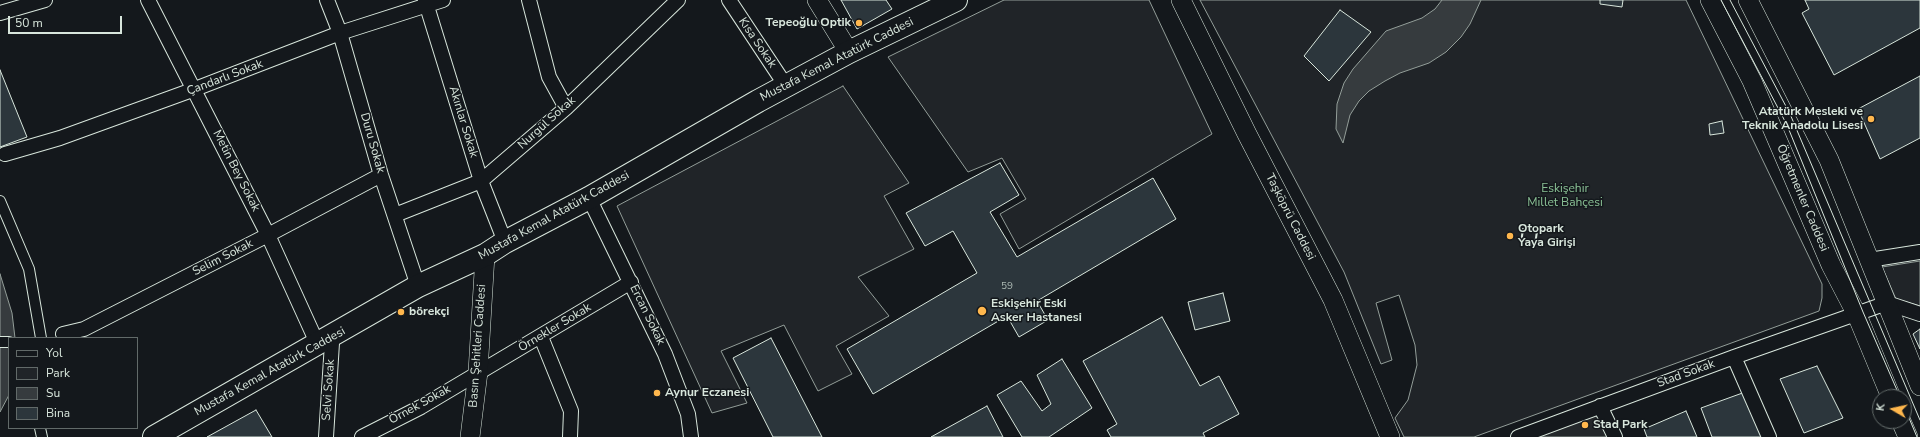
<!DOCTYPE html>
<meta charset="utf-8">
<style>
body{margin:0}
#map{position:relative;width:1920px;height:437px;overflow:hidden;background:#14181c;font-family:"Nunito Sans",sans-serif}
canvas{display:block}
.legend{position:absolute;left:8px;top:337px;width:130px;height:92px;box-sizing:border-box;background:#14181c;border:1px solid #626a69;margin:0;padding:5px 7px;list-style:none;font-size:12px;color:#d8e6dc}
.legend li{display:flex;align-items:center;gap:8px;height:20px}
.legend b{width:20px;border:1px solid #626a69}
.north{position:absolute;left:1872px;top:389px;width:40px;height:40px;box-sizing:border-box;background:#14181c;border:1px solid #626a69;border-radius:50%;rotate:279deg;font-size:11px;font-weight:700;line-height:16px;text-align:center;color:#d8e6dc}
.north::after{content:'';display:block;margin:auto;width:14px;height:18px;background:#ffb74d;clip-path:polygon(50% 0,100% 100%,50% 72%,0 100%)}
.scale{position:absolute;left:8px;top:16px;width:114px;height:18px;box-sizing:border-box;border:2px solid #d8e6dc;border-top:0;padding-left:5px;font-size:12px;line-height:14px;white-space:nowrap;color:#d8e6dc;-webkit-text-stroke:3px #14181c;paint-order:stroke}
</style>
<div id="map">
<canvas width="1920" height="437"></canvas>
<ul class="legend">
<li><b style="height:5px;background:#14181c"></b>Yol</li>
<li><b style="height:11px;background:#202428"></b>Park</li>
<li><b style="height:11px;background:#363b3e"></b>Su</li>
<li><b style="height:11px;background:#2c363c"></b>Bina</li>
</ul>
<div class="north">K</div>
<div class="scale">50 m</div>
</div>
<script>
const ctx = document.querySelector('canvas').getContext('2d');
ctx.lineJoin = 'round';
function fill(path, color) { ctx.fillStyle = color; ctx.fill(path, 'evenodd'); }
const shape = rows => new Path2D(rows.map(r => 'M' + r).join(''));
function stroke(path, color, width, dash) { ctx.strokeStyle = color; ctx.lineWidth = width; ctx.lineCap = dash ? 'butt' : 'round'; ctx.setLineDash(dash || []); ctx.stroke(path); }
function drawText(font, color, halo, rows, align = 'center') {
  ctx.font = font + ' "Nunito Sans",sans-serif'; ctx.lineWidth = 3; ctx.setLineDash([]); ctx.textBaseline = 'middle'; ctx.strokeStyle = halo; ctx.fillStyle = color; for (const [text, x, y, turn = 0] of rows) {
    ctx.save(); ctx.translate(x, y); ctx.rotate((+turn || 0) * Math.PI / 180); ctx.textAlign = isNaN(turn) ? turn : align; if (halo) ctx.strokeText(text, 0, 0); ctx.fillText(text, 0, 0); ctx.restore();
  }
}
const green = shape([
 [1004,0,1149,0,1212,134,1019,249,1000,214,1026,199,1002,158,968,172,888,57,1004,0],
 [1200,0,1686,0,1822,284,1822,298,1819,311,1474,437,1404,437,1395,418,1408,400,1417,365,1415,345,1399,295,1376,303,1392,360,1381,364,1344,272,1200,0],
 [843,86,909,183,884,196,914,249,858,277,889,316,836,346,852,374,818,391,784,325,721,351,747,403,712,413,617,206,843,86],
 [1920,261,1920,306,1896,299,1882,267,1920,261]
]);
const parking = shape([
 [1597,412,1609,437,1534,437,1597,412]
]);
const water = shape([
 [1442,0,1481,0,1470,24,1461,37,1446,52,1429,63,1400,73,1385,81,1369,91,1359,101,1350,115,1343,143,1336,129,1337,104,1344,83,1353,69,1386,31,1422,18,1435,9,1442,0],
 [0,274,12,313,15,338,9,338,9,395,0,412,0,274]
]);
const building = shape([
 [841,0,886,0,892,9,857,29,841,0],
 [1600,0,1623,0,1622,7,1600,4,1600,0],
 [1805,0,1920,0,1920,28,1834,75,1802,13,1809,9,1805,0],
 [1340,10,1371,32,1329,81,1304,56,1340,10],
 [0,70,27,137,0,147,0,70],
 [1920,76,1920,138,1880,159,1858,109,1920,76],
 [1722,121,1724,133,1710,135,1709,124,1722,121],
 [1000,163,1019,195,990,212,1017,257,1153,178,1176,219,1037,301,1048,320,1019,337,1007,316,873,394,847,349,977,273,953,231,925,246,906,213,1000,163],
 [1223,293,1230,321,1195,330,1188,302,1223,293],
 [1162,317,1200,386,1219,376,1239,414,1203,433,1205,437,1111,437,1107,430,1117,424,1083,361,1162,317],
 [1920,329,1920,349,1913,334,1920,329],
 [771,338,822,437,773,437,733,358,771,338],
 [1062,359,1092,408,1049,437,1022,437,997,395,1021,381,1042,411,1051,404,1037,375,1062,359],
 [1817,366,1843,418,1804,433,1780,379,1817,366],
 [1748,391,1767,437,1712,437,1701,408,1748,391],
 [987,406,1003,437,931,437,987,406],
 [256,410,272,437,207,437,256,410],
 [1686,411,1697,437,1647,437,1644,429,1686,411]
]);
const pedestrian = shape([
 [0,201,29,269,41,338],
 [0,342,9,342],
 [40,428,42,437]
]);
const minor = shape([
 [148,0,268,235,318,345],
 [327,0,340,33,381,175,418,286],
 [425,0,481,181,505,242],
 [529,0,549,77,566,108],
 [729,0,786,86],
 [0,13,45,0],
 [5,154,60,138,195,89,340,33,443,0],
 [589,198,665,354,688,414,691,437],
 [395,215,481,181,566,108,678,0],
 [1869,260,1920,252],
 [63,334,84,329,268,235,381,175],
 [541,337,571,411,570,437],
 [1734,357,1769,437],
 [1600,406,1615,437],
 [326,437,332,343],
 [362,437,421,407,631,282],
 [1518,437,1734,357,1887,303,1920,314]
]);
const secondary = shape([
 [817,0,849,52],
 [1181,0,1247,134,1333,300,1390,437],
 [1710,0,1752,81,1831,265,1857,315,1891,397],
 [1748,0,1829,160,1920,386],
 [1901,421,1908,437],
 [470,437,478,372,485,255]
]);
const primary = shape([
 [154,437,418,286,485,255,505,242,589,198,758,101,849,52,956,0]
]);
const tram = shape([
 [1721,0,1787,125,1863,312,1900,397],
 [1730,0,1790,114,1920,420],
 [1904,406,1917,437]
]);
const wall = shape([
 [1523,229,1537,231,1535,245,1521,243,1523,229]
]);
const markers = [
 [859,23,4,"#ffb74d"],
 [1871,119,4,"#ffb74d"],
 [1510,236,4,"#ffb74d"],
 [982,311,5,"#ffb74d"],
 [401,312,4,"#ffb74d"],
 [657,393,4,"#ffb74d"],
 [1585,425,4,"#ffb74d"]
];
const numberNames = [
 ["59",1007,287]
];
const poiNames = [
 ["Tepeoğlu Optik",851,23,"right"],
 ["Atatürk Mesleki ve",1863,112,"right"],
 ["Teknik Anadolu Lisesi",1863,126,"right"],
 ["Otopark",1518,229],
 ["Yaya Girişi",1518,243],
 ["Eskişehir Eski",991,304],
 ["Asker Hastanesi",991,318],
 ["börekçi",409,312],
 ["Aynur Eczanesi",665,393],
 ["Stad Park",1593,425]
];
const streetNames = [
 ["Kısa Sokak",757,43,56],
 ["Mustafa Kemal Atatürk Caddesi",837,60,-27],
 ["Çandarlı Sokak",225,78,-21],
 ["Akınlar Sokak",463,122,73],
 ["Nurgül Sokak",547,123,-42],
 ["Duru Sokak",372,143,74],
 ["Metin Bey Sokak",236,171,63],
 ["Öğretmenler Caddesi",1802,198,67],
 ["Mustafa Kemal Atatürk Caddesi",554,216,-29],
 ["Taşköprü Caddesi",1290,217,63],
 ["Selim Sokak",223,258,-27],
 ["Ercan Sokak",647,315,64],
 ["Örnekler Sokak",555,328,-31],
 ["Basın Şehitleri Caddesi",478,346,-86],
 ["Mustafa Kemal Atatürk Caddesi",270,372,-29],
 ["Stad Sokak",1686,374,-20],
 ["Selvi Sokak",329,390,-86],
 ["Örnek Sokak",420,405,-29]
];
const parkNames = [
 ["Eskişehir",1565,189],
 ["Millet Bahçesi",1565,203]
];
fill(green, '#202428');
stroke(green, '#939e99', 1);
fill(parking, '#24282b');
stroke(parking, '#939e99', 1);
fill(water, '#363b3e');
stroke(water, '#939e99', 1);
fill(building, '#2c363c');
stroke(building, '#d8e6dc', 1);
stroke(pedestrian, '#d8e6dc', 12);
stroke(minor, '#d8e6dc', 16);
stroke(secondary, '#d8e6dc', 20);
stroke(primary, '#d8e6dc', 24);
stroke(pedestrian, '#14181c', 10);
stroke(minor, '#14181c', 14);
stroke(secondary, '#14181c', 19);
stroke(primary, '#14181c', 22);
stroke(tram, '#d8e6dc', 1);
stroke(wall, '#d8e6dc', 2);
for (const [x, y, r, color] of markers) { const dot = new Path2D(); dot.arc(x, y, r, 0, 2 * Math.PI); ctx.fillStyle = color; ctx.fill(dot); stroke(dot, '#14181c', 1.5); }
drawText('10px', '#adbab4', null, numberNames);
drawText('bold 12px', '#d8e6dc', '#14181c', poiNames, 'left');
drawText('12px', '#d8e6dc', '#14181c', streetNames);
drawText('12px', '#8ac095', '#14181c', parkNames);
</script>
